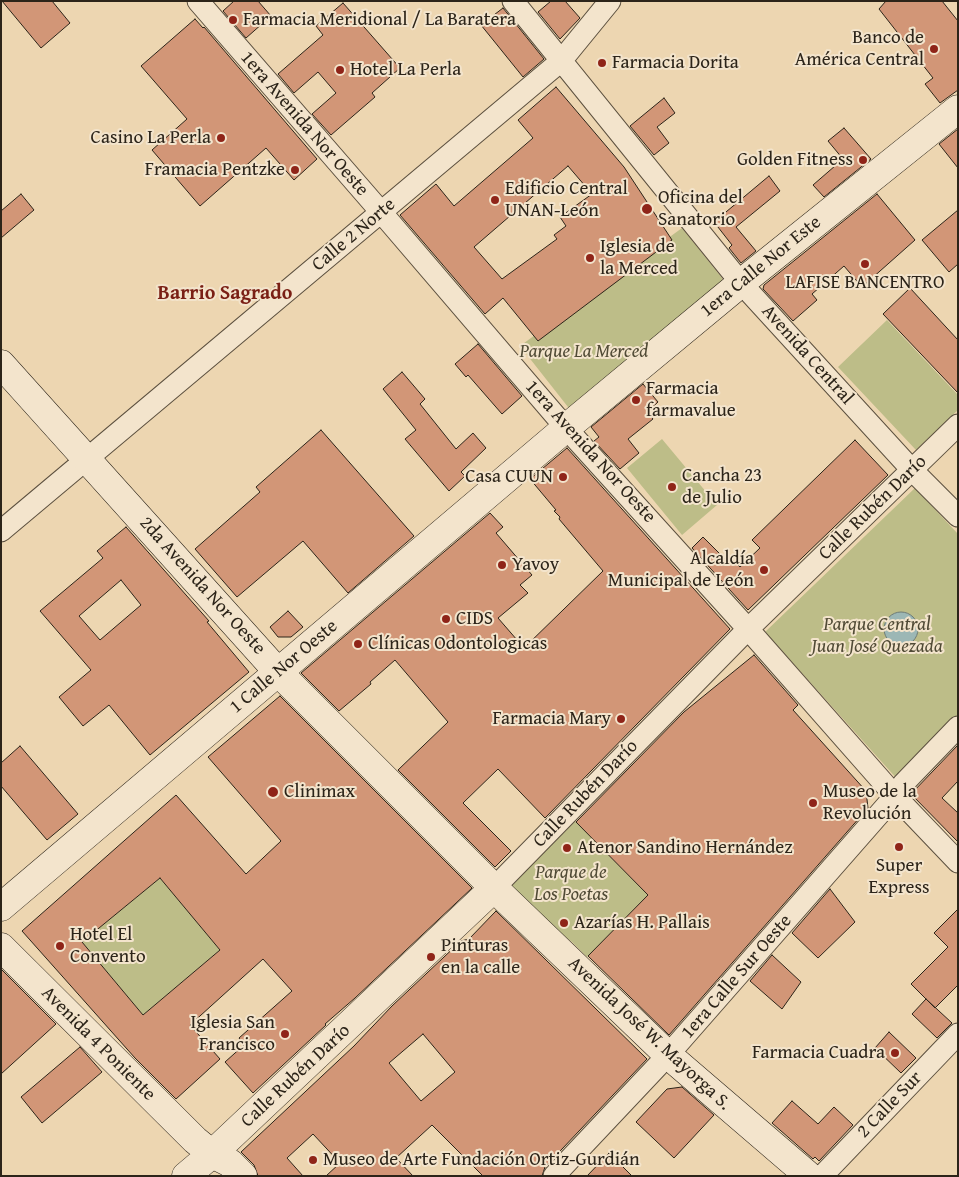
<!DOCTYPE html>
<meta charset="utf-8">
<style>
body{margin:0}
#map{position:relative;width:959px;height:1177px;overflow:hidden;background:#edd6b1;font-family:"Gentium Book Plus",serif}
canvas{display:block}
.frame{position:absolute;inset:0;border:2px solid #2c2419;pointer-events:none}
</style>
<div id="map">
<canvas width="959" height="1177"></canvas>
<div class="frame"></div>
</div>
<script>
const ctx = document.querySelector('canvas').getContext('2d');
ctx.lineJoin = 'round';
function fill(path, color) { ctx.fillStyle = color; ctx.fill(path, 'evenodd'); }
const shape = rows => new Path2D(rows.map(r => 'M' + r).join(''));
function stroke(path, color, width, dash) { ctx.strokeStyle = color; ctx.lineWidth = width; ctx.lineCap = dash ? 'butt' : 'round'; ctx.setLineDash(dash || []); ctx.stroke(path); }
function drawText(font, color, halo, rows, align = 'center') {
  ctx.font = font + ' "Gentium Book Plus",serif'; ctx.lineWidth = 4; ctx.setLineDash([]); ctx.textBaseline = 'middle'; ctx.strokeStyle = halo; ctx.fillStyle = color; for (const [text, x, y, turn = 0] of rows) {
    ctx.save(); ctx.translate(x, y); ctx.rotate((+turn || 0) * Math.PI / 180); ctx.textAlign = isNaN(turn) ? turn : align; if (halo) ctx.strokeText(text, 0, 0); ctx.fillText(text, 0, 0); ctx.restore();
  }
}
const green = shape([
 [682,228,722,278,723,283,579,410,568,407,520,346],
 [887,320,958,395,958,410,916,450,838,367],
 [662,439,717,505,682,535,627,468],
 [915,488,958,534,958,717,898,780,765,632],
 [572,818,648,895,587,957,572,942,504,892],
 [160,878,220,950,143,1015,82,942]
]);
const water = shape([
 '884 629a17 17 0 1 1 34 0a17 17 0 1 1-34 0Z'
]);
const building = shape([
 [2,1,52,1,70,23,41,48,2,1],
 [234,1,258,1,271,16,246,38,223,11,234,1],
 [551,1,565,1,580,18,560,39,538,12,551,1],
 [886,1,942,1,958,21,958,90,940,103,925,84,933,78,879,9,886,1],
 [343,3,400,68,372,93,375,97,331,135,312,114,336,93,318,72,294,93,278,74,323,35,316,26,343,3],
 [503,8,544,59,523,77,481,25,503,8],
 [195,19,203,28,204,27,317,159,294,180,266,148,200,206,152,150,187,119,141,66,195,19],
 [556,87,624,167,672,240,538,341,503,298,485,314,400,215,436,184,454,206,533,138,518,120,556,87],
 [568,166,592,194,560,217,566,226,554,235,557,239,502,279,474,247,568,166],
 [664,98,675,113,657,127,669,143,654,155,630,126,664,98],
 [844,128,871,159,824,197,813,185,843,159,828,141,844,128],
 [958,129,958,168,939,144,958,129],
 [769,176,780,191,736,227,756,251,741,263,729,248,732,245,714,222,769,176],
 [21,194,34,210,1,238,1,211,21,194],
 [877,194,915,240,862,287,844,266,812,294,817,300,793,321,763,289,764,285,877,194],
 [958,210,958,264,949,272,922,240,958,210],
 [910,288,958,340,958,393,883,314,910,288],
 [478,344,522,396,502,414,468,375,466,377,455,364,478,344],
 [402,372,425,399,420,404,456,449,473,433,486,448,461,472,465,476,449,491,405,439,416,430,383,389,402,372],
 [643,384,658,402,647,412,653,419,628,439,639,453,620,469,594,441,599,437,591,427,643,384],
 [321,430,414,536,348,593,303,541,237,597,195,549,260,492,256,487,321,430],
 [855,440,888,475,748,610,692,548,703,537,729,563,732,559,740,567,760,548,752,540,855,440],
 [567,448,730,629,545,818,498,769,463,803,511,851,495,867,398,770,448,722,395,660,370,682,371,684,339,711,301,673,490,513,503,527,496,533,532,575,520,585,528,593,498,618,524,648,603,571,559,519,560,517,554,511,556,510,530,479,567,448],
 [126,527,209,621,207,622,249,672,150,755,109,705,83,726,59,697,91,670,40,611,103,558,97,551,126,527],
 [121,580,141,605,100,640,79,616,121,580],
 [288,611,303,627,291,637,278,637,270,627,288,611],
 [754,655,798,705,793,710,866,791,868,808,669,1035,588,956,648,895,576,822,684,712,754,655],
 [280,696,472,888,355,998,325,1024,326,1025,253,1093,225,1062,244,1045,239,1038,292,991,263,959,190,1025,220,1059,176,1099,135,1058,22,931,176,795,246,874,281,841,208,757,280,696],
 [160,878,220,950,143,1015,82,942,160,878],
 [958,745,958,781,942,798,958,813,958,842,911,794,958,745],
 [20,746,78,814,47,840,1,786,1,763,20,746],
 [830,889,855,922,818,958,792,933,830,889],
 [958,909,958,985,935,1008,911,984,948,947,934,933,958,909],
 [496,911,647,1059,545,1167,542,1176,483,1176,432,1125,396,1158,413,1176,326,1176,340,1163,313,1134,287,1158,303,1176,258,1176,254,1165,241,1152,354,1046,392,1006,461,941,469,939,496,911],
 [423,1034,455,1072,421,1101,389,1063,423,1034],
 [772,955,801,982,782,1009,750,981,772,955],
 [1,969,56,1024,1,1074,1,969],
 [926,999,952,1023,937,1038,912,1014,926,999],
 [889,1032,916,1058,901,1073,875,1048,889,1032],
 [80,1047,102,1072,42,1123,21,1097,80,1047],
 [682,1087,714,1115,674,1158,636,1122,667,1089,682,1087],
 [792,1101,818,1124,834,1107,853,1125,819,1161,815,1157,813,1159,772,1123,792,1101],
 [609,1153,632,1176,587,1176,609,1153]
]);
const street = shape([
 [198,1,381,212,566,428,748,629,895,796,958,862],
 [513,1,741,283,912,470,958,516],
 [1,531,561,61,610,1],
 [494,888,748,629,958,425],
 [554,1176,668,1055,895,796,903,784,958,727],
 [822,1176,958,1034]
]);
const secondary = shape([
 [1,364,278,672,494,888,668,1055,809,1176],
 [1,907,566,428,741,283,958,109],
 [1,947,195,1140,212,1154,230,1163,243,1176],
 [186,1176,212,1154,494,888]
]);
const markers = [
 [233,20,5,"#8f2418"],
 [934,49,5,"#8f2418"],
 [602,63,5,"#8f2418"],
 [340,70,5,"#8f2418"],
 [221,138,5,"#8f2418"],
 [863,160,5,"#8f2418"],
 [295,170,5,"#8f2418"],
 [495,200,5,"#8f2418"],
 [647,209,6,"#8f2418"],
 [590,258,5,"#8f2418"],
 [865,264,5,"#8f2418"],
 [636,400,5,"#8f2418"],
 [563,477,5,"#8f2418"],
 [672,487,5,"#8f2418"],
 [502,565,5,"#8f2418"],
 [764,570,5,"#8f2418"],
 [446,619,5,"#8f2418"],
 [358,644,5,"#8f2418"],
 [621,719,5,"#8f2418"],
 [273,792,6,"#8f2418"],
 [813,803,5,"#8f2418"],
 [899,847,5,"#8f2418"],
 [567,848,5,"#8f2418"],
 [564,923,5,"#8f2418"],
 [60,946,5,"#8f2418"],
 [431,957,5,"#8f2418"],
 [285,1034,5,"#8f2418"],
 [895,1053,5,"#8f2418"],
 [313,1160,5,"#8f2418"]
];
const poiNames = [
 ["Farmacia Meridional / La Baratera",243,20],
 ["Banco de",924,38,"right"],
 ["América Central",924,60,"right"],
 ["Farmacia Dorita",612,63],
 ["Hotel La Perla",350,70],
 ["Casino La Perla",211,138,"right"],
 ["Golden Fitness",853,160,"right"],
 ["Framacia Pentzke",285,170,"right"],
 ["Edificio Central",505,189],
 ["UNAN-León",505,211],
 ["Oficina del",658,198],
 ["Sanatorio",658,220],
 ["Iglesia de",600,247],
 ["la Merced",600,269],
 ["LAFISE BANCENTRO",865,283,"center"],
 ["Farmacia",646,389],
 ["farmavalue",646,411],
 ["Cancha 23",682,476],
 ["de Julio",682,498],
 ["Casa CUUN",553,477,"right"],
 ["Alcaldía",754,559,"right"],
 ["Municipal de León",754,581,"right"],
 ["Yavoy",512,565],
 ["CIDS",456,619],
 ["Clínicas Odontologicas",368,644],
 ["Farmacia Mary",611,719,"right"],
 ["Clinimax",284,792],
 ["Museo de la",823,792],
 ["Revolución",823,814],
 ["Atenor Sandino Hernández",577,848],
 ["Super",899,866,"center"],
 ["Express",899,888,"center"],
 ["Azarías H. Pallais",574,923],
 ["Hotel El",70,935],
 ["Convento",70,957],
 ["Pinturas",441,946],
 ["en la calle",441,968],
 ["Iglesia San",275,1023,"right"],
 ["Francisco",275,1045,"right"],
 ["Farmacia Cuadra",885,1053,"right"],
 ["Museo de Arte Fundación Ortiz-Gurdián",323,1160]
];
const streetNames = [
 ["1era Avenida Nor Oeste",304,124,49],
 ["Calle 2 Norte",354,235,-40],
 ["1era Calle Nor Este",761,267,-39],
 ["Avenida Central",807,355,48],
 ["1era Avenida Nor Oeste",590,452,48],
 ["Calle Rubén Darío",873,508,-44],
 ["2da Avenida Nor Oeste",202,586,48],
 ["1 Calle Nor Oeste",284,667,-40],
 ["Calle Rubén Darío",586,794,-46],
 ["1era Calle Sur Oeste",737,977,-49],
 ["Avenida José W. Mayorga S.",649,1034,43],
 ["Avenida 4 Poniente",98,1044,45],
 ["Calle Rubén Darío",296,1076,-43],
 ["2 Calle Sur",890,1105,-46]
];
const parkNames = [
 ["Parque La Merced",584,352],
 ["Parque Central",877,625],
 ["Juan José Quezada",877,647],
 ["Parque de",571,873],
 ["Los Poetas",571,895]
];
const neighbourhoodNames = [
 ["Barrio Sagrado",225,294]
];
fill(green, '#bdbd88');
fill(water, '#9cb7b5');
stroke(water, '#6f7c77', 1);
fill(building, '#d29677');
stroke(building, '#2c2419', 1);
stroke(street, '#5c503f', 23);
stroke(secondary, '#2c2419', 29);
stroke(street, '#f3e4cc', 21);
stroke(secondary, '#f3e4cc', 28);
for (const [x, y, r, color] of markers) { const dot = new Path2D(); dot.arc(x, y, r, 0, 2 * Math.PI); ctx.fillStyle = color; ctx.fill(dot); stroke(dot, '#f3e4cc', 2); }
drawText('19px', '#2c2419', '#f3e4cc', poiNames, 'left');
drawText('19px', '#2c2419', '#f3e4cc', streetNames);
drawText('italic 19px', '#504a35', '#f3e4cc', parkNames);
drawText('bold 20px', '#7a1f14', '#f3e4cc', neighbourhoodNames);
</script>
